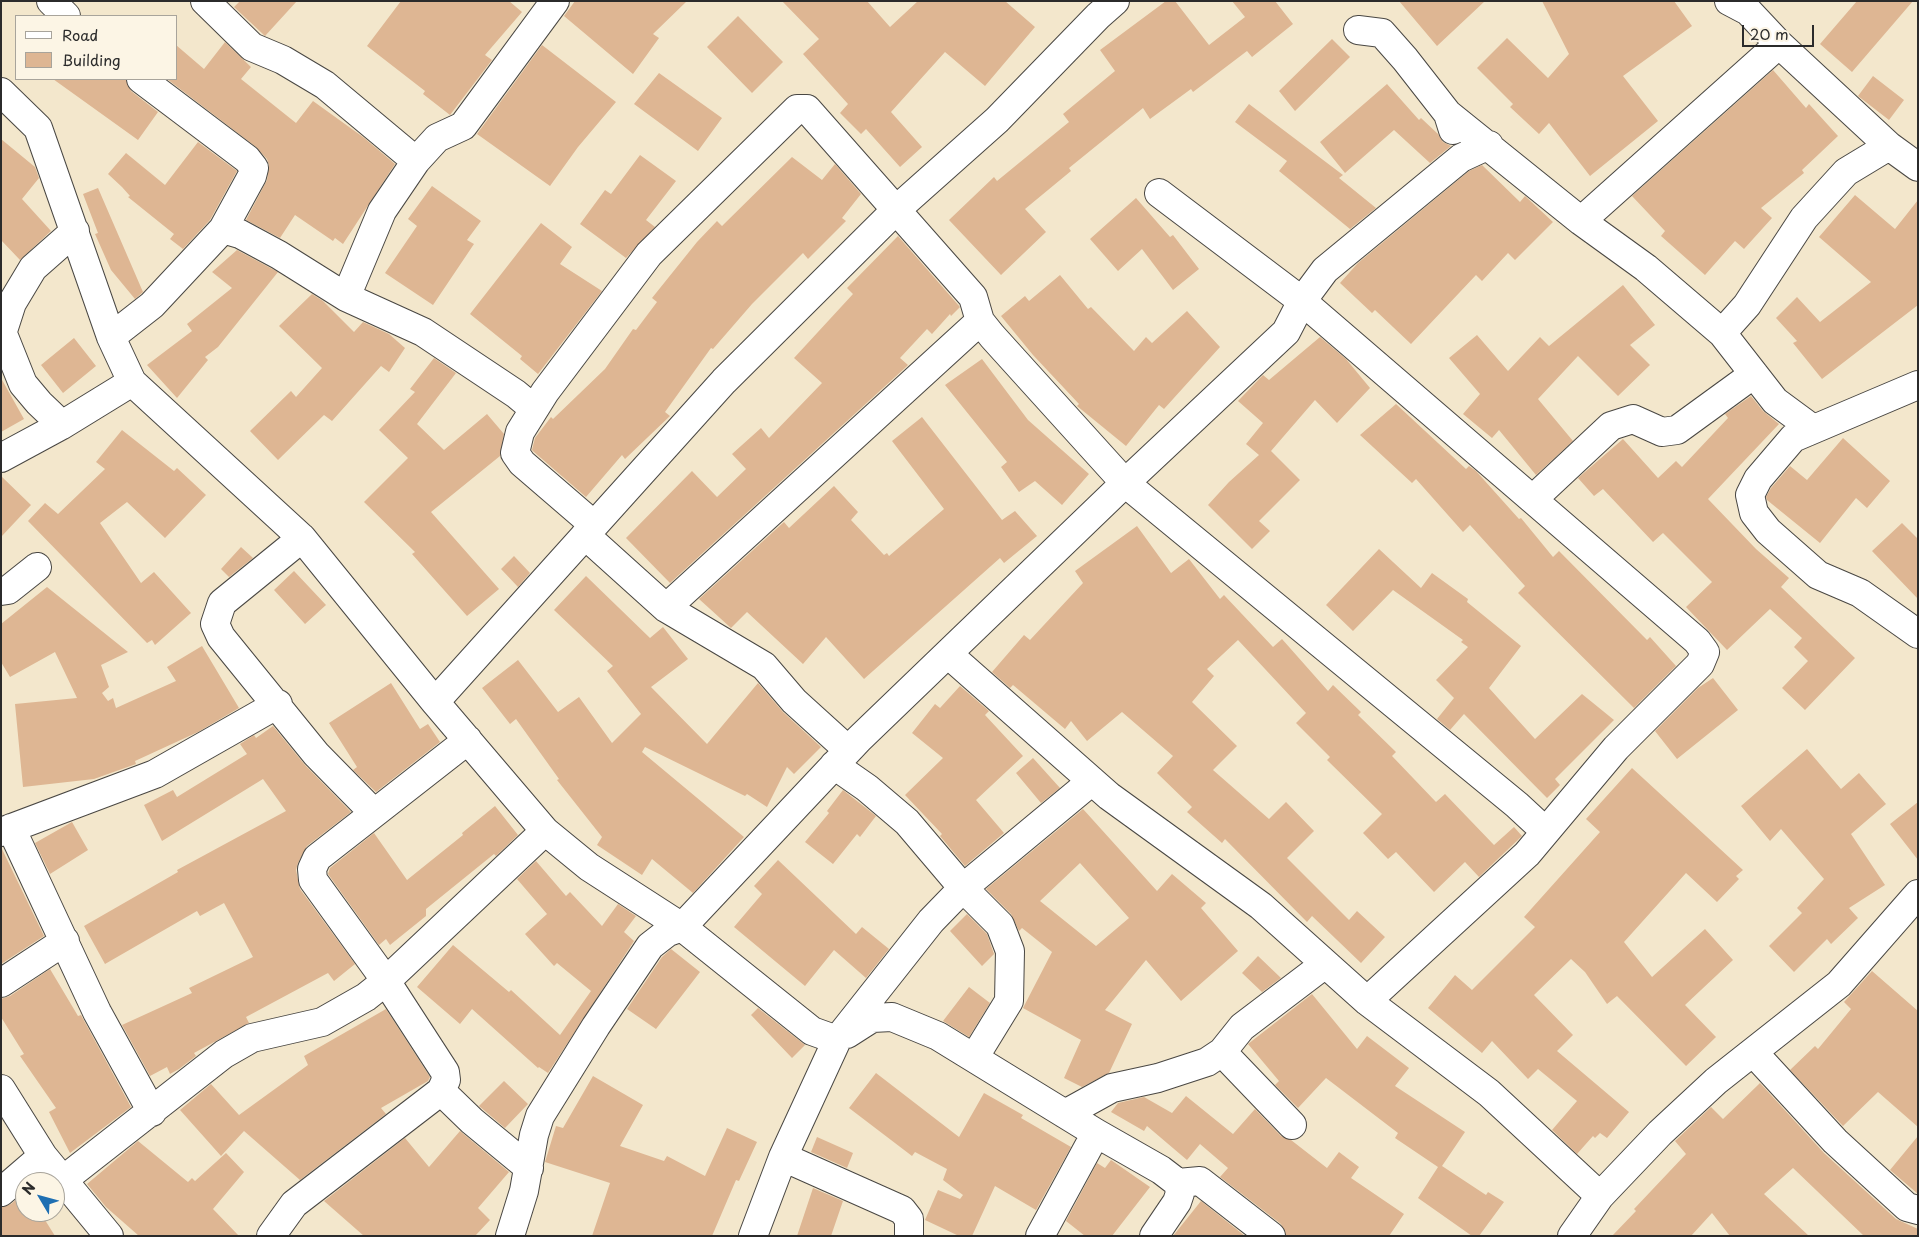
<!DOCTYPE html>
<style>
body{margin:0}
#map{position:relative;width:1919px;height:1237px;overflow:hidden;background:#f3e7cc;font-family:"Playpen Sans",sans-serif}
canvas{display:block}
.frame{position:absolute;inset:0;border:2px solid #2b2b2b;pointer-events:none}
.legend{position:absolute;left:15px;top:15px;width:162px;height:65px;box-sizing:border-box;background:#fcf5e5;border:1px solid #a8a49b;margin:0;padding:6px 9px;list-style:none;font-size:15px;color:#2b2b2b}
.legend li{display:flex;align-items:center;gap:10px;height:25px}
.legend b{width:25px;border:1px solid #a8a49b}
.north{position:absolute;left:15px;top:1172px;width:50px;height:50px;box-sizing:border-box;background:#fcf5e5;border:1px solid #a8a49b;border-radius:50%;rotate:307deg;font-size:14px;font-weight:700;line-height:20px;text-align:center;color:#2b2b2b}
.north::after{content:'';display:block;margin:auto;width:18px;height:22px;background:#1f6fb2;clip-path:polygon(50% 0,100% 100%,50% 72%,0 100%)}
.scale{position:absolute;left:1742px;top:25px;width:72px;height:22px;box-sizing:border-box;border:2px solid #2b2b2b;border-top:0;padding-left:6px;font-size:15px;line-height:18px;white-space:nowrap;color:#2b2b2b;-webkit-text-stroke:4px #fcf5e5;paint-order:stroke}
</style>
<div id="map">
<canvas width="1919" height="1237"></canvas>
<div class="frame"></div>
<ul class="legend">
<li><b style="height:6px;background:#fff"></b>Road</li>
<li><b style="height:14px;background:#deb693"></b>Building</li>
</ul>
<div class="north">N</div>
<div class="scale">20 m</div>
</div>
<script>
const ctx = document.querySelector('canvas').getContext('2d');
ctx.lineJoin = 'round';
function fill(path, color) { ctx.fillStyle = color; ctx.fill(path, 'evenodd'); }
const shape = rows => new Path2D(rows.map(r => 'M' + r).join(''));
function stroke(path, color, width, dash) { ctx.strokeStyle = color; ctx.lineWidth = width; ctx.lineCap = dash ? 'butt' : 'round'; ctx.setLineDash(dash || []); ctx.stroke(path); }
const building = shape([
 [240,1,297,1,265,36,234,7],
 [401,1,509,1,522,12,485,55,492,60,450,115,423,94,425,91,367,46],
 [575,1,687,1,653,34,659,38,633,74,564,16],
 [782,1,867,1,890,27,918,1,1005,1,1035,27,985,86,945,52,891,112,922,147,900,167,866,129,861,134,840,113,848,104,803,54,819,39],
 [1166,1,1175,1,1209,45,1245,17,1232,1,1275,1,1293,24,1252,57,1247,51,1193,92,1191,89,1150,119,1143,108,1069,168,1071,171,1025,209,1046,232,1001,275,949,220,994,177,997,181,1069,122,1063,114,1115,71,1100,50],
 [1399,1,1485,1,1437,46],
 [1542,1,1674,1,1692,26,1623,76,1658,121,1590,176,1549,123,1539,134,1510,107,1513,104,1477,68,1507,38,1548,78,1569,54],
 [1857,1,1913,1,1852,72,1820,44],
 [738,16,783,62,752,93,707,47],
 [1332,39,1350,57,1295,111,1279,91],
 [225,42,251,67,241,79,296,123,313,101,363,137,395,164,343,244,335,238,333,241,295,215,280,238,246,220,267,180,269,165,267,159,256,147,167,79,176,79,176,45,204,69],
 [542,45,616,102,578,147,550,186,477,134],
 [1773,70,1806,108,1809,104,1838,136,1802,170,1804,173,1761,208,1772,218,1744,249,1735,241,1705,275,1661,236,1665,231,1632,196],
 [659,73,722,118,698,151,634,104],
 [1873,76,1904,100,1889,120,1858,96],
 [53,79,126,79,131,91,158,112,138,140],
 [1387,84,1419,120,1421,118,1438,134,1443,142,1451,146,1430,163,1394,130,1345,173,1320,142],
 [1249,104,1343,175,1339,178,1376,208,1350,229,1279,171,1287,161,1235,122],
 [1,139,35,167,39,178,22,199,51,231,20,260,1,240],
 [198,142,237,171,210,220,183,249,170,239,174,234,128,197,130,196,122,187,108,174,126,153,165,185],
 [640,155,676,181,646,220,655,227,626,258,580,224,605,190,611,194],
 [792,157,822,180,835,164,861,194,842,218,846,221,808,259,803,253,752,304,713,349,711,348,665,412,670,416,625,459,622,455,586,497,534,452,532,450,535,438,551,417,553,419,605,369,633,329,636,330,657,302,652,298,697,242,717,221,722,226],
 [1482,165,1520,202,1525,196,1553,222,1515,260,1508,253,1482,281,1476,275,1411,344,1375,310,1372,313,1340,283,1358,263,1469,171],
 [432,186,481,221,467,240,474,244,433,305,385,273,417,226,408,219],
 [98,188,143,292,135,299,111,270,95,234,98,233,83,194],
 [1855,195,1895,229,1918,200,1918,305,1822,379,1793,343,1797,341,1776,318,1797,297,1820,322,1871,282,1819,237],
 [1136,198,1170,237,1173,235,1199,269,1173,290,1142,249,1118,271,1090,239],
 [541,223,572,247,560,264,602,291,538,374,520,359,522,356,470,314],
 [898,236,960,307,951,316,950,314,932,334,927,329,900,358,908,365,906,367,670,583,626,538,692,471,717,497,746,469,732,454,761,428,769,438,822,383,794,358,853,294,847,288],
 [237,250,278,272,218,347,205,357,208,360,177,398,147,365,192,331,187,324,232,288,212,272],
 [1060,275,1088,309,1091,307,1134,351,1146,337,1152,343,1187,311,1220,347,1164,409,1159,405,1126,446,1077,406,1079,404,1033,355,1001,316,1025,296,1029,301],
 [1623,285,1655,325,1630,345,1650,365,1618,396,1578,356,1538,399,1573,441,1536,475,1499,430,1492,438,1463,414,1480,394,1449,358,1477,335,1508,371,1540,337,1549,346],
 [312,294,323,301,354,332,363,322,389,334,405,348,389,372,381,366,332,421,324,415,278,460,250,431,291,391,296,397,322,368,279,326],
 [1320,337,1346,359,1370,388,1337,423,1315,400,1271,451,1300,480,1259,521,1270,531,1252,549,1208,505,1229,482,1259,455,1246,444,1263,423,1238,401,1263,375,1269,380],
 [74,338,96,366,63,393,41,365],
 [434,358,456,373,417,424,444,450,487,414,504,434,500,456,431,512,499,589,467,616,412,554,415,552,364,502,408,458,379,430,415,392,410,389],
 [982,359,1028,420,1089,474,1062,505,1035,481,1019,492,1001,467,1007,462,945,385],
 [1,378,24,419,1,432],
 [1751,396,1763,411,1779,424,1708,499,1756,549,1789,578,1781,587,1855,658,1805,710,1782,688,1808,661,1794,647,1802,638,1770,609,1727,650,1686,607,1712,582,1663,533,1653,542,1603,489,1594,496,1578,478,1623,439,1658,478,1676,461,1682,467,1728,418,1725,414],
 [1396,404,1466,469,1469,466,1476,471,1519,519,1521,518,1553,557,1559,551,1647,640,1650,637,1676,666,1634,708,1518,593,1525,586,1470,525,1463,532,1416,479,1412,483,1360,435],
 [922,417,1002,520,1015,511,1037,536,1004,563,1000,558,864,679,826,637,803,664,747,612,731,628,699,599,784,522,789,528,834,486,858,512,851,520,884,555,887,553,889,556,944,509,892,441],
 [122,430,174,471,177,468,206,495,165,538,127,502,100,523,141,583,154,572,191,613,155,645,152,640,147,643,28,521,45,503,58,514,105,469,96,462],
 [1843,438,1890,481,1867,508,1856,498,1820,543,1767,500,1766,497,1771,488,1790,466,1807,480],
 [1,476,31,505,1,537],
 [1902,523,1918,539,1918,599,1872,551],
 [1137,526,1171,573,1189,559,1220,599,1224,595,1273,647,1282,639,1328,691,1333,685,1361,712,1358,715,1396,752,1392,756,1436,802,1445,794,1494,845,1514,827,1522,836,1479,877,1465,862,1434,892,1396,852,1388,859,1363,833,1382,814,1327,760,1330,757,1296,723,1306,713,1238,640,1207,669,1214,676,1192,702,1237,746,1213,770,1269,819,1286,802,1314,831,1287,858,1349,920,1357,911,1385,937,1361,963,1312,916,1307,922,1225,839,1222,843,1187,812,1192,807,1157,773,1173,756,1122,712,1087,741,1071,721,1065,729,1013,685,1010,688,992,672,1024,635,1030,640,1083,583,1075,571],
 [241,547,253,558,229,577,221,569],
 [1379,549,1421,588,1432,573,1468,599,1467,602,1521,646,1489,688,1535,739,1582,694,1614,720,1555,779,1560,785,1547,798,1464,714,1450,730,1437,719,1454,698,1436,680,1468,647,1461,642,1463,640,1393,590,1353,631,1326,605],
 [514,556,530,573,518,587,501,569],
 [294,571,326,605,305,624,274,590],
 [586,576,650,638,663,627,688,659,651,687,707,744,758,683,783,712,821,747,794,774,787,767,767,807,747,794,745,796,645,747,642,752,744,837,693,893,652,859,642,875,597,845,602,837,557,780,559,779,516,719,510,724,482,688,518,660,558,712,579,697,612,743,641,714,607,671,613,666,554,610],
 [47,587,128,652,101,665,109,687,102,693,108,701,113,698,116,708,176,681,167,667,202,646,239,708,198,732,135,761,136,764,94,779,23,787,15,704,77,698,55,652,10,677,1,662,1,624],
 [1713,678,1738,710,1677,759,1655,731,1698,688],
 [391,683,420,729,428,724,440,742,376,792,353,770,357,767,329,723],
 [960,686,989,711,985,715,1023,756,976,800,1004,833,965,866,940,836,942,834,905,795,943,758,912,733,935,704,940,708],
 [273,726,305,765,351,812,307,846,298,863,296,870,300,889,355,964,334,981,328,973,246,1017,249,1023,194,1053,196,1056,179,1069,170,1074,167,1067,150,1076,122,1025,192,993,189,988,253,957,224,903,200,916,197,911,105,964,84,926,178,872,177,870,286,811,263,779,162,841,144,805,173,790,177,797,247,754,240,744,254,735,256,738],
 [1807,749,1841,789,1859,773,1886,804,1851,834,1885,885,1849,908,1858,918,1831,944,1827,939,1794,972,1769,946,1802,913,1797,908,1824,879,1781,829,1770,841,1741,806],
 [1033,758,1060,788,1041,803,1016,773],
 [1632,768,1743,870,1736,876,1739,879,1717,902,1686,873,1624,942,1652,977,1705,929,1733,960,1685,1005,1716,1037,1686,1066,1617,996,1607,1004,1585,972,1571,959,1534,995,1573,1035,1557,1051,1629,1112,1607,1138,1600,1133,1595,1138,1593,1136,1577,1154,1552,1130,1577,1101,1538,1069,1528,1079,1492,1041,1482,1053,1428,1008,1455,975,1472,990,1535,927,1524,917,1600,832,1586,819],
 [843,790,876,816,860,837,857,834,833,864,805,842,829,813,827,811],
 [1918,802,1918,860,1890,824],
 [495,806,518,835,496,856,494,854,426,909,426,916,390,945,386,939,379,945,328,874,330,868,374,833,407,880,463,835,462,833],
 [1083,809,1157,891,1172,874,1206,903,1201,908,1238,951,1181,1001,1146,960,1105,1010,1132,1024,1109,1073,1082,1087,1064,1078,1081,1040,1023,1008,1052,952,1022,928,1019,931,1011,914,986,889],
 [1080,863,1129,918,1096,946,1040,901],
 [72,822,88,850,50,874,35,843],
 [1,847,44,936,1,964],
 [778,860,856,934,862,927,889,949,866,978,834,950,805,986,734,927,762,894,754,886],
 [536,861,566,896,570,892,602,926,618,904,636,916,624,932,634,941,548,1073,539,1067,538,1068,472,1009,460,1024,417,987,453,945,509,992,511,990,560,1035,591,991,557,963,554,966,525,934,547,914,517,879],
 [967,914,987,934,994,954,982,966,950,931],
 [671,949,700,972,656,1029,627,1009,662,957],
 [1258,956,1281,978,1262,992,1242,973],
 [50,969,78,1016,81,1015,131,1107,70,1153,49,1112,56,1108,20,1056,24,1054,1,1017,1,999,10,996],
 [1872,971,1918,1011,1918,1127,1878,1092,1843,1126,1790,1070,1815,1046,1818,1049,1851,1009,1844,1002],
 [969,987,990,1003,969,1037,943,1021],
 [1312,994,1357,1049,1367,1036,1409,1068,1395,1086,1465,1132,1442,1166,1486,1195,1488,1192,1504,1202,1479,1236,1472,1236,1418,1198,1438,1167,1395,1138,1398,1133,1326,1078,1298,1108,1275,1085,1279,1081,1248,1044],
 [758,1008,805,1045,792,1058,751,1015],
 [386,1009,430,1077,428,1081,381,1108,386,1114,300,1180,244,1131,221,1156,180,1110,211,1084,239,1115,308,1065,304,1056],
 [876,1073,959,1137,984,1093,1023,1115,1021,1118,1071,1147,1036,1210,995,1186,972,1236,959,1236,925,1220,938,1190,960,1199,963,1195,943,1180,947,1169,915,1152,912,1156,849,1108],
 [593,1076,643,1105,620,1146,664,1161,667,1156,705,1176,727,1128,757,1142,739,1181,736,1180,712,1236,592,1236,610,1183,545,1162,556,1126,563,1128],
 [504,1081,528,1104,505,1128,479,1106],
 [1760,1083,1824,1153,1896,1219,1918,1229,1918,1236,1864,1236,1793,1168,1764,1194,1809,1236,1730,1236,1712,1213,1691,1236,1612,1236,1636,1211,1634,1209,1686,1154,1675,1141,1711,1107,1723,1119],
 [1186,1096,1233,1134,1255,1109,1281,1136,1291,1140,1327,1168,1339,1152,1359,1167,1351,1178,1404,1214,1389,1236,1286,1236,1281,1224,1220,1177,1228,1168,1200,1144,1187,1160,1147,1126,1144,1131,1111,1112,1118,1103,1144,1097,1172,1113],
 [460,1131,509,1172,478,1208,490,1220,475,1236,364,1236,324,1201,405,1138,429,1167],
 [1918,1136,1918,1194,1890,1170],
 [817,1137,853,1153,847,1168,811,1152],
 [138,1141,188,1182,192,1178,195,1181,226,1153,244,1172,213,1209,239,1236,139,1236,106,1207,87,1184],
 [1111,1160,1150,1187,1112,1236,1085,1236,1066,1221,1097,1163,1105,1168],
 [813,1188,843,1201,831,1236,797,1236],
 [22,1194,25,1201,25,1212,40,1212,55,1236,1,1236,1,1207,11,1204],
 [1201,1201,1245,1236,1173,1236]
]);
const minor = shape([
 [51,1,66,16],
 [205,1,252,47,283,60,325,85,416,161],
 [1729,1,1748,11,1779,44,1889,146,1918,167],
 [1358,30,1382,33,1405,59,1448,114,1453,130],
 [1,92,38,128,111,337,132,382,302,538,435,702,545,831,589,867,682,927,812,1031,837,1040],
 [1448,114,1581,221,1646,268,1722,333,1775,401,1813,429],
 [1159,193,1302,301,1697,641,1705,652,1700,664,1616,748,1527,854,1367,1001],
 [1581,221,1779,44],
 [223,229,240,234,279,255,346,297,423,332,516,394,534,409],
 [346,297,382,211,416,161,437,138,463,126,555,1],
 [1722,333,1747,305,1804,218,1846,172,1889,146],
 [3,334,23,384,39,403,62,425],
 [1,337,12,303,33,268,75,231],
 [111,337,152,305,223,229,252,176,254,168,247,159,141,79],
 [1918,385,1793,438,1758,479,1750,495,1754,513,1768,531,1818,575,1860,593,1918,634],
 [1,458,62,425,132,382],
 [1533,499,1611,426,1633,419,1662,432,1677,430,1754,374],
 [594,525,522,463,515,453,520,432,545,392,649,254,797,109,807,109,973,297,980,321,992,336,1125,483,1517,805,1545,831],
 [585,535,666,608,764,666,794,701,848,750],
 [302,538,222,603,215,624,221,637,316,754,374,813],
 [1,591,8,590,37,567],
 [666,608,980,321],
 [948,654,1109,796,1261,906,1367,1001,1489,1093,1600,1196],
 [435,702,724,381,897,209,997,120,1098,16,1115,1],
 [834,765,867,788,907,822,963,888,1000,925,1010,951,1009,1001,974,1058],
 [11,828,97,1012,152,1112],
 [1,832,155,774,278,704],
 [1,983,65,941],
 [847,1034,872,1018,892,1017,938,1036,1096,1133,1161,1170,1178,1183,1180,1193,1177,1202,1154,1236],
 [1222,1052,1292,1125],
 [1753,1052,1835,1141,1907,1207,1918,1210],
 [1,1089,43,1156,109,1236],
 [441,1091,472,1121,529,1168],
 [1065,1114,1112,1088,1158,1078,1207,1062,1222,1052,1242,1027,1325,964],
 [783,1157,902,1210,909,1219,909,1236],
 [63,1180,224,1054,252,1038,322,1022,366,997,386,981,545,831],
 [1178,1183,1200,1181,1271,1236],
 [1,1192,43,1156],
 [271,1236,294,1204,441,1091,446,1080,445,1072,386,981,313,880,312,869,317,858,468,740],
 [510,1236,524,1191,534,1135,540,1116,596,1026,650,946,668,932,682,927,859,739,1125,483,1286,332,1302,301,1325,270,1461,158,1489,145],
 [753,1236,783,1157,837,1040,931,921,963,888,1092,781],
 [1040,1236,1096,1133],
 [1572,1236,1600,1196,1660,1133,1716,1081,1839,984,1918,894]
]);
fill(building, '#deb693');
stroke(minor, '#494743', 30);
stroke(minor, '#fff', 28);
</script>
